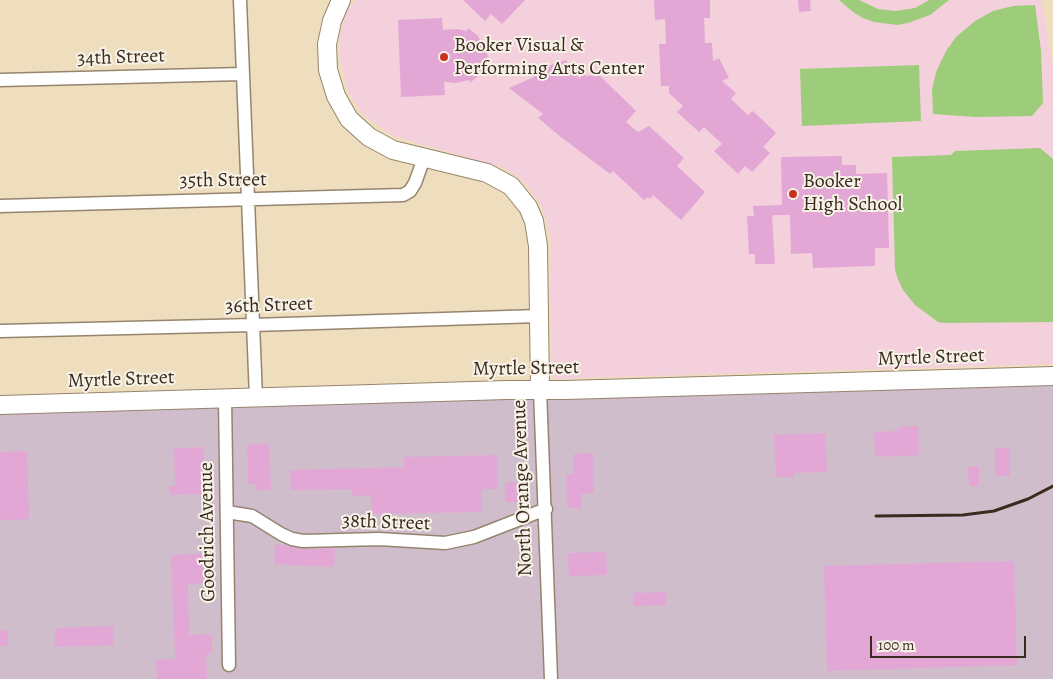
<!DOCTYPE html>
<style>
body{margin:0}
#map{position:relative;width:1053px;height:679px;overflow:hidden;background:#efdebd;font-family:Alegreya,serif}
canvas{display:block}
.scale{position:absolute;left:870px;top:636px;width:156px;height:22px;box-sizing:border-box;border:2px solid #3b2a1e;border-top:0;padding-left:6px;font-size:15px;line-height:18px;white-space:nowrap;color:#3b2a1e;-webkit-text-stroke:4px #f7f3e8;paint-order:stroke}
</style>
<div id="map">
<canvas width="1053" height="679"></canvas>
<div class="scale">100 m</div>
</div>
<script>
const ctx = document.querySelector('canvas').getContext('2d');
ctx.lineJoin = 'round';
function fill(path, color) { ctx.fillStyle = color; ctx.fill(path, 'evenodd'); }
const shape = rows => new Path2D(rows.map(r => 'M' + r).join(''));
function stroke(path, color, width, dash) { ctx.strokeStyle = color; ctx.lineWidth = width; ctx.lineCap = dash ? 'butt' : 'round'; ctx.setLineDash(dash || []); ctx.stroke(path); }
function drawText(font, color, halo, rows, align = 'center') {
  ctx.font = font + ' Alegreya,serif'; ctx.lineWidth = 4; ctx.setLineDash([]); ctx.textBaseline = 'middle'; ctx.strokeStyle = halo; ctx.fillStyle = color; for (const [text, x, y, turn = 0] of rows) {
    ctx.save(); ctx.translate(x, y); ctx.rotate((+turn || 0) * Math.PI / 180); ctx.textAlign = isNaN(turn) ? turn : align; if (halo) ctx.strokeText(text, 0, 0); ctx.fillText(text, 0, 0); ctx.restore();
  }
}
const built = shape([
 [356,0,1041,0,1053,64,1053,364,553,379,550,290,551,239,542,207,523,181,504,168,393,136,363,115,348,92,340,59,340,34,347,11]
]);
const industrial = shape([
 [1053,383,1053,679,557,679,546,396],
 [535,396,546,679,0,679,0,411,220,405,224,671,234,671,230,405]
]);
const green = shape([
 [839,0,859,0,878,9,896,11,915,8,929,0,949,0,930,15,908,23,897,25,874,22,863,18,853,12],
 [1035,5,1041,51,1043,103,1032,116,976,117,933,114,932,90,936,72,946,51,956,37,975,21,993,11,1013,6],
 [919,65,921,121,802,126,800,69],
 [1040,148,1053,159,1053,322,945,323,938,322,915,305,903,290,897,277,895,269,892,157,951,155,955,151]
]);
const building = shape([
 [463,0,525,0,502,24,491,14,485,21],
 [654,0,710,0,710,18,704,18,705,43,712,43,713,61,719,58,729,78,722,81,736,93,731,99,748,115,753,111,776,133,763,147,770,153,752,172,745,166,738,174,714,151,722,144,704,127,699,132,677,112,683,106,669,93,669,86,661,86,659,44,666,44,665,19,655,20],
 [798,0,810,0,811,11,799,12],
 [442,18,443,30,457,29,467,31,468,28,477,35,484,46,487,46,488,64,485,64,479,75,470,83,469,80,456,83,444,82,445,95,401,97,398,20],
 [566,60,570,68,580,79,582,74,587,76,598,74,636,111,626,122,638,132,649,126,684,158,677,166,705,192,681,220,653,195,650,199,648,197,644,200,613,171,610,174,561,137,538,118,543,114,509,88,534,77,529,72],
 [842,156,842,165,856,165,856,174,887,173,889,248,875,248,875,266,813,268,812,253,791,254,790,215,773,215,773,217,772,217,775,264,755,264,755,254,749,254,747,216,754,216,753,206,782,205,781,157],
 [918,426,919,455,875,457,874,432,898,431,897,427],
 [825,433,827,472,794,473,794,477,776,477,774,435],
 [269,444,271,490,255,490,255,484,248,484,247,445],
 [204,447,205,494,170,495,170,486,175,486,174,448],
 [995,448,1010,448,1010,476,995,476],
 [27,451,29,519,0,520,0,452],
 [593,453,594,493,581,494,582,508,567,508,566,474,573,474,573,454],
 [497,455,498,489,482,489,482,512,372,514,371,495,352,496,352,489,291,490,290,470,404,467,404,457],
 [979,466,979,486,969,486,968,467],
 [523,482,523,502,505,502,505,483],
 [275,544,303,549,335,548,334,567,274,564],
 [606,552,607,575,569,576,568,553],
 [211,553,212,583,188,584,189,635,212,634,212,654,206,654,207,679,157,679,156,660,175,659,171,555],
 [1014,561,1017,665,827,671,824,566],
 [666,592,666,605,634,606,634,593],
 [113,626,114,645,55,647,55,628],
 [8,630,8,646,0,646,0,631]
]);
const street = shape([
 [240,0,256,398],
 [0,80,242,74],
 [0,206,403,195,410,191,415,183,424,158],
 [0,331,253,325,539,316],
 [540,390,551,679],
 [225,399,229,665],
 [227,512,252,516,281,534,292,539,303,541,379,539,445,543,474,537,546,509]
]);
const secondary = shape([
 [341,0,332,21,327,44,328,70,336,96,349,119,369,137,393,150,487,173,511,186,528,207,534,221,538,246,540,390],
 [0,405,507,390,565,390,1053,376]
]);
const rail = shape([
 [876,516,963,515,994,511,1028,499,1053,486]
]);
const markers = [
 [444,57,5,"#c8321e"],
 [793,194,5,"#c8321e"]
];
const poiNames = [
 ["Booker Visual &",454,46],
 ["Performing Arts Center",454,69],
 ["Booker",803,182],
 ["High School",803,205]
];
const streetNames = [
 ["34th Street",121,58,-2],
 ["35th Street",223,181,-1],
 ["36th Street",269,306,-2],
 ["Myrtle Street",931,358,-2],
 ["Myrtle Street",526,369,-1],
 ["Myrtle Street",121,380,-2],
 ["North Orange Avenue",523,488,-92],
 ["38th Street",386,523,2],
 ["Goodrich Avenue",208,532,-91]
];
fill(built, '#f4cfdc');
fill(industrial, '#d0bdcc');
fill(green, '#9dcc7a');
fill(building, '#e3a7d6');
stroke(street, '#95846e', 15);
stroke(secondary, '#95846e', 20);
stroke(street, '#fff', 12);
stroke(secondary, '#fff', 18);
stroke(rail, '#3b2a1e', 3);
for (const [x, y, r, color] of markers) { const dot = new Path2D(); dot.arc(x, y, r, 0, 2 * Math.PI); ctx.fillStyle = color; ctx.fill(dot); stroke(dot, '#f7f3e8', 2); }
drawText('20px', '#3b2a1e', '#f7f3e8', poiNames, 'left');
drawText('20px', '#3b2a1e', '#f7f3e8', streetNames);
</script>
